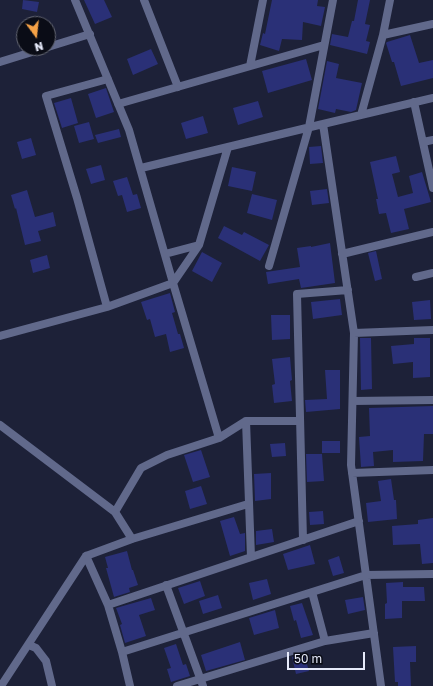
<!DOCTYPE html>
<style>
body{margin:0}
#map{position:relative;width:433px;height:686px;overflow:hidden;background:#1d2138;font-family:"Golos Text",sans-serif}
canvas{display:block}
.north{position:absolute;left:16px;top:16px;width:40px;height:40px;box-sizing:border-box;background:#0a0c16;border:1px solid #626571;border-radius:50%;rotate:165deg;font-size:11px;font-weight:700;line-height:16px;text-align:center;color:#e6eafa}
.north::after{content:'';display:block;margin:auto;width:14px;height:18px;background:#f6a247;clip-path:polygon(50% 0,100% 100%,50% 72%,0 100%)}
.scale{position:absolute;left:287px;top:652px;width:78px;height:18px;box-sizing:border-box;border:2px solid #e6eafa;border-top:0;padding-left:5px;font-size:12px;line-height:14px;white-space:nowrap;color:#e6eafa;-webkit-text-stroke:3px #0a0c16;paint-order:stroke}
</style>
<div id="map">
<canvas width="433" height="686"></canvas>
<div class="north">N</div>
<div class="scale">50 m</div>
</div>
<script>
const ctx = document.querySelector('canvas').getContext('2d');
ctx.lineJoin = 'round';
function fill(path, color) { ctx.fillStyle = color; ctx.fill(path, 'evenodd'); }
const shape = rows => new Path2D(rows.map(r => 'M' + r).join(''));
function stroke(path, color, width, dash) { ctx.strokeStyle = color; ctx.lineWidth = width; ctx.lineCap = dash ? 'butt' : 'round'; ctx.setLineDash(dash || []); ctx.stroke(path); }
const building = shape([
 [23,0,39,2,37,12,22,9],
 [84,0,104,0,112,17,95,24],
 [272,0,318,0,317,6,325,7,321,26,303,22,302,40,282,39,279,51,260,45,263,33,265,34],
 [358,0,370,0,365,24,370,25,366,41,370,42,367,54,330,45,332,34,348,37,352,21,354,21],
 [410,35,419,63,433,60,433,78,401,86,394,62,392,62,386,43,387,42],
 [151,49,158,64,133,75,127,59],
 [306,59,312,80,268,93,262,71],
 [327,61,339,64,336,78,362,83,356,110,351,112,336,109,335,113,318,109],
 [106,88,114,112,96,118,88,94],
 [71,98,78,123,62,128,54,103],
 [258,101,263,117,238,125,233,108],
 [203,116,208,133,186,139,181,123],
 [89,122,94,139,79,143,74,126],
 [119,129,121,137,98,143,95,135],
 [31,138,36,155,22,159,17,142],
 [321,146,323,163,310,164,309,147],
 [396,156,400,172,392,174,398,197,413,193,409,176,422,172,431,202,404,209,409,229,391,233,386,213,379,214,376,199,378,199,370,162],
 [101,165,105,180,91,184,86,169],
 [232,167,256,172,252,191,228,186],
 [127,177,133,195,137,194,141,208,127,212,122,195,118,196,113,181],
 [327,189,329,203,312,205,310,191],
 [27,190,35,217,53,212,56,226,38,231,41,241,25,245,16,208,15,209,11,195],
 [252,194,277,200,272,220,247,213],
 [224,226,242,235,244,232,269,245,260,261,218,238],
 [330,243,335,283,301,288,299,279,268,284,266,272,300,267,297,248,311,246,311,247],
 [376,251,382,279,375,281,368,253],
 [202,252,222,263,212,282,192,271],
 [47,255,50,268,33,273,30,260],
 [170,293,175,312,172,313,178,334,180,334,184,348,170,352,166,334,155,337,150,319,147,320,141,302],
 [340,299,342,315,313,319,311,302],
 [430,300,431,319,414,320,412,302],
 [271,315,290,315,290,339,272,340],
 [360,338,371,338,372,389,361,390],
 [414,338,430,338,430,377,413,378,413,362,393,364,391,346,414,344],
 [290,357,292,380,290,381,292,401,274,403,272,385,275,384,272,359],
 [325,370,340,370,340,409,306,412,305,400,327,399],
 [433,406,433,434,424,434,423,461,393,462,393,450,373,452,374,466,361,467,359,437,370,436,369,408],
 [322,441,340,441,340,453,322,453],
 [285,443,286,456,272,457,270,444],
 [201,450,210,477,193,482,184,455],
 [306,454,322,454,324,481,307,482],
 [271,473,271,499,255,501,254,474],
 [391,479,394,500,396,500,397,519,368,522,366,503,381,501,378,481],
 [201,486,207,504,190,509,185,491],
 [323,511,324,524,310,525,309,512],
 [234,517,240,534,245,533,245,551,230,556,220,521],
 [433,518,433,563,422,564,420,544,393,545,392,526,418,524,418,520],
 [272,529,274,542,256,545,256,531],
 [310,545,315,564,288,570,283,554],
 [127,551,132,570,133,570,138,585,129,588,130,592,114,597,106,568,108,568,105,557],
 [339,556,344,573,333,576,328,560],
 [267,579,271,594,253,600,249,583],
 [200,581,205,596,184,604,178,588],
 [403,582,403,587,424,587,425,601,402,601,402,618,385,619,385,604,387,603,386,583],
 [218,595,222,608,203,614,199,601],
 [363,597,365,610,348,614,345,600],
 [151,598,155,610,139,615,146,636,125,643,120,625,122,624,116,608],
 [302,603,313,635,301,638,296,620,294,621,290,606],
 [275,610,279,628,254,635,249,618],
 [240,642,245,660,206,671,201,655],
 [176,644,183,665,186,664,190,676,171,682,167,669,171,668,164,648],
 [416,646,416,662,410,662,411,686,398,686,398,682,395,682,393,647],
 [304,654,309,671,296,674,292,657]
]);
const minor = shape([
 [75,0,129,130,173,283,219,438],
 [144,0,178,87],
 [383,35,390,0],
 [48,47,90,34],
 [0,62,45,48],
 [250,66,263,0],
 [414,102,433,188],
 [118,104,324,45],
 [361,115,383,35,433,24],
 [423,142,433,140],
 [141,168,323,124],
 [165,254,199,245,228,147],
 [342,254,433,232],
 [269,266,309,127,333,0],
 [416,277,433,273],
 [107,307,77,198,46,96,108,79],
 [354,333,433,330],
 [0,336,107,307,173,283,199,245],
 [353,401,433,400],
 [246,421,251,557],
 [0,425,115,512],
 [352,473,433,470],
 [132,539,115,512,141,468,167,455,219,438,246,421,300,421],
 [303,540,297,294,348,290],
 [166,585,203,686],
 [108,605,359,521],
 [325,641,374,633],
 [29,645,36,648,46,661,52,686],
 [122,652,108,605,86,556,132,539,248,504],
 [1,686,86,556],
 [130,686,122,652,366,575,433,574],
 [177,686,325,641,312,592],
 [381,686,351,465,354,333,323,124,433,98]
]);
fill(building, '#2a3077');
stroke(minor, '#61698b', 8);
</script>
